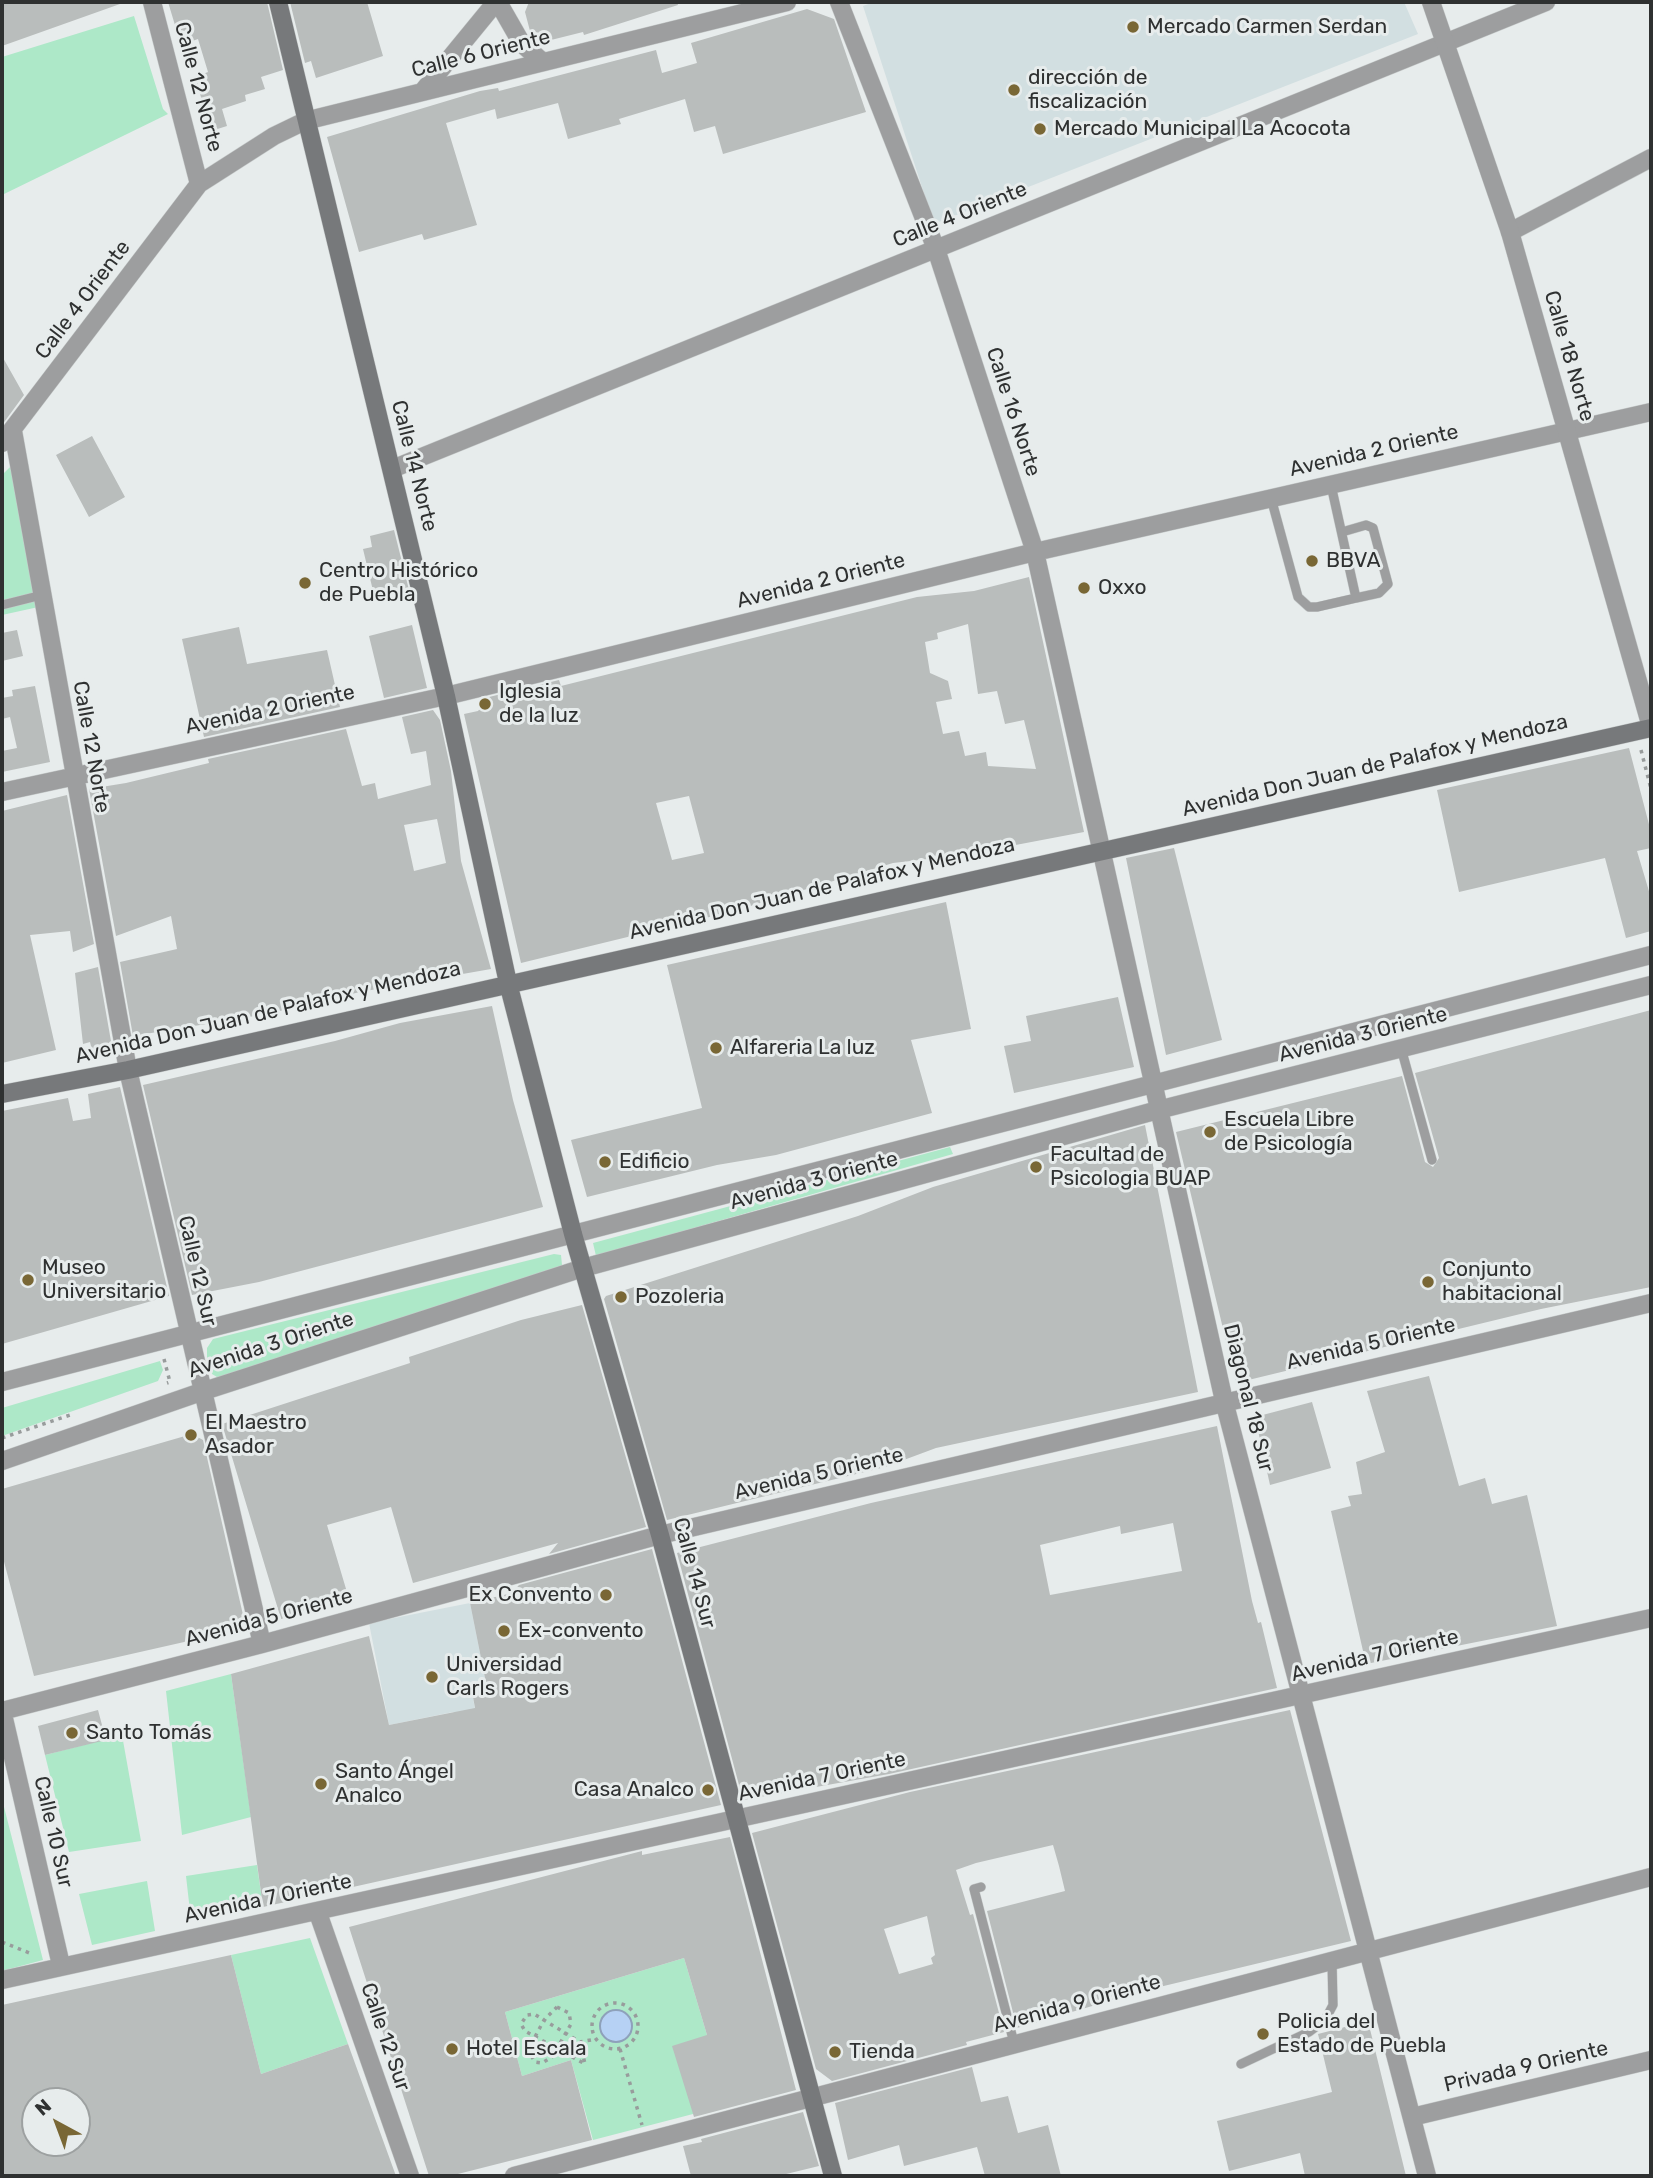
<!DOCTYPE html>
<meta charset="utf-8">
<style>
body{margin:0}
#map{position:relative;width:1653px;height:2178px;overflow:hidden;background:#e7ecec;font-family:Rubik,sans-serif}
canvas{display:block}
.frame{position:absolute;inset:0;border:4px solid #2f3131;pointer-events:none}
.north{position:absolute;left:21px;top:2087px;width:70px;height:70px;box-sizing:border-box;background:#e7ecec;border:2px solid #9da1a1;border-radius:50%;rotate:319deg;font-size:19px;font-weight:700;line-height:28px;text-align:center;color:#2f3131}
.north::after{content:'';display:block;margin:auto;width:24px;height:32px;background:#796735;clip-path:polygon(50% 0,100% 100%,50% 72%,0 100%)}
</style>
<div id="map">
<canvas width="1653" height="2178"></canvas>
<div class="frame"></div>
<div class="north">N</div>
</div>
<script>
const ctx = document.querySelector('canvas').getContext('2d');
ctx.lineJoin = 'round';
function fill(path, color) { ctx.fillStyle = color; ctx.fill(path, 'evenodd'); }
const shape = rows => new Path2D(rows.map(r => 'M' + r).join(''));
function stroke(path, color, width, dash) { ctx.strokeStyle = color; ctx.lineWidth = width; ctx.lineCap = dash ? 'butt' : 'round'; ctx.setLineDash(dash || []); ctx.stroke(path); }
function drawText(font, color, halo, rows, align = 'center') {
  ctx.font = font + ' Rubik,sans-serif'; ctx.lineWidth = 6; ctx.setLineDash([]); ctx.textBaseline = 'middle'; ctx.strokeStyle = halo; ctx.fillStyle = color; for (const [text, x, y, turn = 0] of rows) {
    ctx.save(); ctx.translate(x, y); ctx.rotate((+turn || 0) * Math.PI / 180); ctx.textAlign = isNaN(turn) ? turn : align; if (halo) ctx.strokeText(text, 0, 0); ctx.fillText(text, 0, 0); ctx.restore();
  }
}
const built = shape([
 [874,2,1404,2,1418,34,934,224,863,6],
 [470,1603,486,1683,471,1687,480,1737,453,1712,389,1725,369,1623]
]);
const green = shape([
 [134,16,163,109,168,114,2,195,2,57],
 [12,465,43,606,2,615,2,475],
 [950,1147,953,1154,596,1256,593,1243],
 [554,1254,561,1255,562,1265,559,1268,222,1380,212,1374,207,1365,207,1348,213,1339],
 [160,1361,163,1370,158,1381,2,1436,2,1408],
 [231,1674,251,1817,182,1835,166,1691],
 [122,1735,141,1841,69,1852,45,1755],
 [2,1799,43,1960,2,1971],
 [257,1865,263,1907,191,1920,186,1876],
 [147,1881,155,1931,92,1945,79,1894],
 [310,1938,348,2044,261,2074,231,1955],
 [684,1958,707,2035,693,2114,593,2140,571,2060,522,2076,505,2012]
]);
const water = shape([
 '600 2026a16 16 0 1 1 32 0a16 16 0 1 1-32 0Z'
]);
const building = shape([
 [2,2,119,2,120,4,2,46],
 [168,2,267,2,283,70,261,77,265,89,245,95,246,101,222,109,227,126,211,131,195,77,208,72,198,39,181,45],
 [290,2,367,2,383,56,316,78,311,61,305,63],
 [529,2,677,2,678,5,584,35,583,32,547,41,530,31,525,12],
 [807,9,834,19,866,112,723,154,715,126,694,132,685,99,619,119,621,124,568,139,558,103,497,119,495,109,446,123,477,225,424,240,422,234,359,252,327,137,480,91,498,88,499,91,656,50,662,73,697,63,691,43],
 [2,356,24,395,2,425],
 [92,436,125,497,89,517,56,455],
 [394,530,409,590,375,599,363,549,372,547,370,536],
 [1029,577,1084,832,963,855,893,863,734,911,521,963,464,714,478,711,489,697,559,680,561,686,917,597,974,591],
 [968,624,978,694,997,691,1005,724,1024,720,1036,769,988,766,986,752,965,756,959,731,943,734,936,702,952,699,948,681,930,673,925,642,938,639,937,633],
 [689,796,704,853,672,860,656,803],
 [412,625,427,688,384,698,369,636],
 [239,627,247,664,327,650,340,707,204,737,182,639],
 [17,630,23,656,2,661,2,633],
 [35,686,50,762,2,772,2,751,17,748,10,717,2,719,2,698,13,696,12,690],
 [433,710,440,720,451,771,461,861,491,969,360,992,267,1014,133,1036,120,962,177,949,171,916,116,936,89,789,126,783,209,763,208,759,346,729,362,786,375,783,378,799,431,785,426,751,411,754,402,717],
 [437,819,446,863,414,871,404,825],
 [1629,748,1651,832,1651,848,1637,851,1651,898,1651,931,1626,938,1605,858,1459,892,1437,790],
 [67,795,94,944,73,952,70,931,30,935,56,1050,2,1063,2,811],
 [1174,848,1222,1040,1166,1055,1126,858],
 [946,902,971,1029,911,1040,932,1113,776,1155,717,1165,587,1197,571,1140,702,1108,667,965],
 [98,967,112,1047,92,1050,90,1042,83,1044,75,973],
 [1118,997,1134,1067,1014,1093,1004,1046,1031,1041,1026,1016],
 [492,1006,513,1100,543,1207,259,1282,192,1295,143,1085,335,1041,400,1023],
 [1651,1010,1651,1287,1541,1309,1236,1383,1176,1132,1402,1076,1425,1162,1433,1167,1439,1158,1415,1073],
 [120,1087,169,1296,2,1344,2,1111,68,1098,73,1121,91,1118,88,1094],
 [1145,1125,1198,1392,936,1448,885,1467,667,1520,604,1299,606,1296,858,1216,933,1187],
 [582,1305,646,1527,549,1554,558,1543,413,1583,391,1507,327,1525,349,1599,281,1619,222,1424,410,1363,409,1357,521,1320],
 [1429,1376,1459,1486,1485,1478,1492,1504,1527,1495,1557,1626,1366,1664,1331,1511,1351,1506,1348,1496,1362,1494,1356,1462,1385,1452,1367,1391],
 [1312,1402,1331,1468,1270,1485,1255,1417],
 [1217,1426,1252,1601,1258,1623,1261,1622,1277,1688,889,1774,743,1800,677,1553,871,1503],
 [1173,1523,1182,1571,1050,1595,1040,1545,1120,1526,1121,1534],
 [192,1434,203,1440,246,1628,34,1676,2,1554,2,1489],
 [652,1549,721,1805,263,1907,231,1674,369,1636,389,1725,475,1708,471,1686,486,1683,470,1603,512,1593,519,1585],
 [98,1710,106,1740,45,1755,38,1726],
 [1290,1710,1351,1941,1147,1990,1017,2028,987,1911,1065,1891,1059,1866,1053,1845,976,1863,956,1870,970,1915,973,1914,1004,2032,966,2042,967,2045,832,2081,816,2069,752,1833,910,1792],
 [927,1916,935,1955,931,1958,933,1964,899,1974,884,1929],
 [730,1837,796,2090,694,2117,672,2046,707,2035,684,1958,505,2012,522,2076,571,2060,592,2140,450,2176,429,2176,349,1927,642,1851,642,1855],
 [231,1955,261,2074,348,2044,396,2176,2,2176,2,2005],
 [35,2101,77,2101,77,2143,35,2143],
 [1368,2021,1406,2176,1305,2176,1300,2153,1229,2171,1217,2121,1332,2092,1318,2034],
 [972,2067,981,2102,1008,2096,1018,2133,1048,2125,1061,2176,985,2176,977,2147,904,2166,899,2145,848,2160,835,2103],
 [803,2112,819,2166,778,2176,691,2176,683,2146,702,2142,701,2139]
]);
const path = shape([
 [1641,750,1651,789],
 [164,1359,170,1382,167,1383],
 [2,1438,73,1414],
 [2,1942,32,1954],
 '592 2026a23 23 0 1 1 46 0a23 23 0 1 1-46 0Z',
 [557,2007,569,2013,571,2024,552,2057,542,2063,535,2062,528,2050,544,2020,557,2007],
 [580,2042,585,2064,525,2031,521,2024,527,2015,534,2014,580,2042,596,2039],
 [620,2049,642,2125]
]);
const service = shape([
 [1271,498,1298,597,1309,607,1317,607,1356,598,1331,485],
 [1342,532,1366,525,1373,528,1388,584,1379,593,1356,598],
 [2,605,42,595],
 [1401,1048,1432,1160],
 [981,1887,974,1889,1014,2043],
 [1241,2064,1309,2032,1325,2020,1333,2005,1332,1961]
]);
const minor = shape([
 [152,2,199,184],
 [498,2,522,44,543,62],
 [839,2,936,249,1035,552,1224,1401,1427,2176],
 [423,91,496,2],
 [1510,232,1651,158],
 [13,431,128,1070,262,1644],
 [2,443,199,184,274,136,305,121,787,2],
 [392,469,1546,2],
 [2,792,446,696,1035,552,1651,412],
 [2,1382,1651,955],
 [2,1461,201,1392,583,1268,1158,1110,1651,985],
 [2,1710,61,1965],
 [2,1711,262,1644,660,1535,1651,1303],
 [318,1913,410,2176],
 [2,1980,1651,1618],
 [1412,2117,1651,2060],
 [514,2176,1651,1877]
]);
const tertiary = shape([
 [1431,2,1510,232,1651,727]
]);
const secondary = shape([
 [278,2,446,696,508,983,573,1234,660,1535,833,2176],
 [2,1094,128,1070,1651,728]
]);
const markers = [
 [1133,27,7,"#796735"],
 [1014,90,7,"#796735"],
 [1040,129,7,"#796735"],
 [1312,561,7,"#796735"],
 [305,583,7,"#796735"],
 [1084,588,7,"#796735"],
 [485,704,7,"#796735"],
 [716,1048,7,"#796735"],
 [1210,1132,7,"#796735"],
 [605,1162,7,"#796735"],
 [1036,1167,7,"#796735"],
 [28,1280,7,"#796735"],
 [1428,1282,7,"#796735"],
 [621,1297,7,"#796735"],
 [191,1435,7,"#796735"],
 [606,1595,7,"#796735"],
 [504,1631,7,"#796735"],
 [432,1677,7,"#796735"],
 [72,1733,7,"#796735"],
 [321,1784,7,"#796735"],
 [708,1790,7,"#796735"],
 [1263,2034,7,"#796735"],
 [452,2049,7,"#796735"],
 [835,2052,7,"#796735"]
];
const poiNames = [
 ["Mercado Carmen Serdan",1147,27],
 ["dirección de",1028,78],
 ["fiscalización",1028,102],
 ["Mercado Municipal La Acocota",1054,129],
 ["BBVA",1326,561],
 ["Centro Histórico",319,571],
 ["de Puebla",319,595],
 ["Oxxo",1098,588],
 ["Iglesia",499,692],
 ["de la luz",499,716],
 ["Alfareria La luz",730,1048],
 ["Escuela Libre",1224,1120],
 ["de Psicología",1224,1144],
 ["Facultad de",1050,1155],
 ["Psicologia BUAP",1050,1179],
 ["Edificio",619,1162],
 ["Museo",42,1268],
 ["Universitario",42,1292],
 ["Conjunto",1442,1270],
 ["habitacional",1442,1294],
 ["Pozoleria",635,1297],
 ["El Maestro",205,1423],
 ["Asador",205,1447],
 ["Ex Convento",592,1595,"right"],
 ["Ex-convento",518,1631],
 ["Universidad",446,1665],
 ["Carls Rogers",446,1689],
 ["Santo Tomás",86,1733],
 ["Santo Ángel",335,1772],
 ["Analco",335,1796],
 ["Casa Analco",694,1790,"right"],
 ["Policia del",1277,2022],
 ["Estado de Puebla",1277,2046],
 ["Hotel Escala",466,2049],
 ["Tienda",849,2052]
];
const streetNames = [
 ["Calle 6 Oriente",481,54,-14],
 ["Calle 12 Norte",198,87,75],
 ["Calle 4 Oriente",960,215,-22],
 ["Calle 4 Oriente",83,300,-53],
 ["Calle 18 Norte",1569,356,74],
 ["Calle 16 Norte",1013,412,72],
 ["Avenida 2 Oriente",1374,451,-13],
 ["Calle 14 Norte",414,466,76],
 ["Avenida 2 Oriente",821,581,-14],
 ["Avenida 2 Oriente",270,710,-12],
 ["Calle 12 Norte",91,747,80],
 ["Avenida Don Juan de Palafox y Mendoza",1375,766,-13],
 ["Avenida Don Juan de Palafox y Mendoza",822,889,-13],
 ["Avenida Don Juan de Palafox y Mendoza",268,1013,-13],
 ["Avenida 3 Oriente",1363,1035,-14],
 ["Avenida 3 Oriente",814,1181,-15],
 ["Calle 12 Sur",197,1271,77],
 ["Avenida 5 Oriente",1371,1344,-13],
 ["Avenida 3 Oriente",271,1345,-18],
 ["Diagonal 18 Sur",1248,1398,76],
 ["Avenida 5 Oriente",819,1474,-13],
 ["Calle 14 Sur",694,1573,75],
 ["Avenida 5 Oriente",269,1618,-15],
 ["Avenida 7 Oriente",1375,1656,-13],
 ["Avenida 7 Oriente",822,1777,-12],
 ["Calle 10 Sur",53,1832,77],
 ["Avenida 7 Oriente",268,1899,-12],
 ["Avenida 9 Oriente",1077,2004,-15],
 ["Calle 12 Sur",385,2037,71],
 ["Privada 9 Oriente",1526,2067,-13]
];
fill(built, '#d2dfe1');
fill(green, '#ade8c8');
fill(water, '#b6d1f4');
stroke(water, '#8ea1ba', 2);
fill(building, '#b9bdbc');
stroke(service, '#c6caca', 10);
stroke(minor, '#c6caca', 19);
stroke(tertiary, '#c6caca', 19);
stroke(secondary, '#c6caca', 19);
stroke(path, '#989c9c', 3.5, [3.5, 5]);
stroke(service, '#9d9e9f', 9);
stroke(minor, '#9d9e9f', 18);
stroke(tertiary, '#9d9e9f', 18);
stroke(secondary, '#77797b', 18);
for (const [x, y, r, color] of markers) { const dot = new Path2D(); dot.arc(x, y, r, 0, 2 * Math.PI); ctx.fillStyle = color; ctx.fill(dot); stroke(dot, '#e7ecec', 2.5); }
drawText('21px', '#2f3131', '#e7ecec', poiNames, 'left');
drawText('21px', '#2f3131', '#e7ecec', streetNames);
</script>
